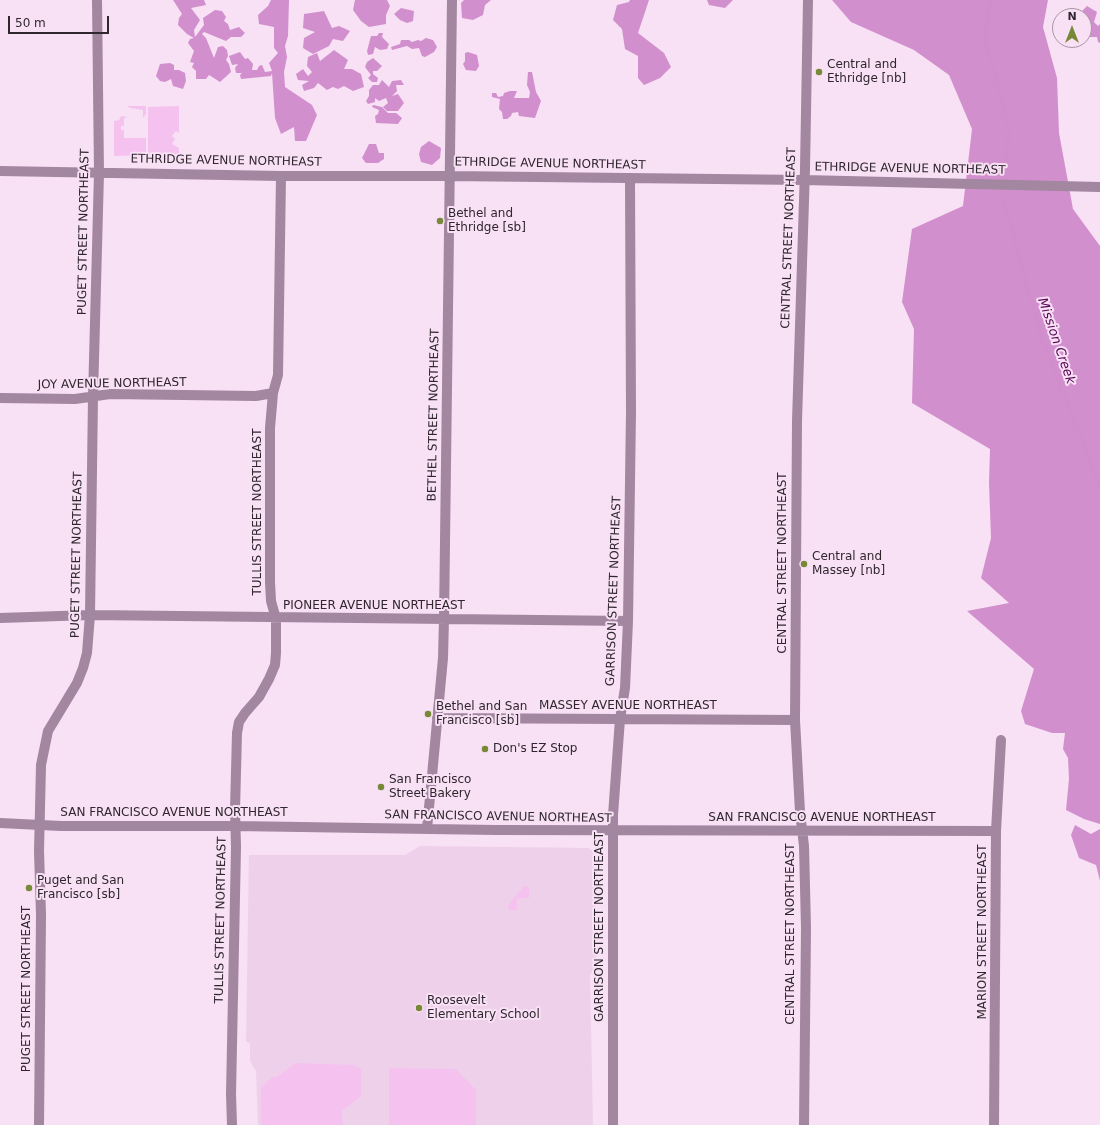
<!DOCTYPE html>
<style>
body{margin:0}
#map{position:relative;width:1100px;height:1125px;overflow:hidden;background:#f8e0f5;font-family:"DejaVu Sans",sans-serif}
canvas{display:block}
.north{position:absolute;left:1052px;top:8px;width:40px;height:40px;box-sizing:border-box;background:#f8e0f5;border:1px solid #a896a5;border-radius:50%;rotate:0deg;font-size:11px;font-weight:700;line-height:16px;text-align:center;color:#2f262e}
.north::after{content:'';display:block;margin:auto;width:14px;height:18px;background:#778837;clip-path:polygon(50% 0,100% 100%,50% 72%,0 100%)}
.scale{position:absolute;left:8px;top:16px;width:101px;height:18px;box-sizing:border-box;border:2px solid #2f262e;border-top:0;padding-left:5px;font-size:12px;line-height:14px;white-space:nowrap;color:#2f262e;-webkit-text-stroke:3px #f8e0f5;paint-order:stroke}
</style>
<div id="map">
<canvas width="1100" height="1125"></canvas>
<div class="north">N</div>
<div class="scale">50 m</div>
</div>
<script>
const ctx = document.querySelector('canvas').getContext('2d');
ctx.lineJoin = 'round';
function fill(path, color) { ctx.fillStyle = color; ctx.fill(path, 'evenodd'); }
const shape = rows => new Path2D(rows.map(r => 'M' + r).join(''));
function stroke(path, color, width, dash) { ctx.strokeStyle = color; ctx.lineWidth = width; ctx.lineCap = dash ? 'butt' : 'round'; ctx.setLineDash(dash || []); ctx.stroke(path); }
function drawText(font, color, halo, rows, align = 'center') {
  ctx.font = font + ' "DejaVu Sans",sans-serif'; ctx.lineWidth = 4; ctx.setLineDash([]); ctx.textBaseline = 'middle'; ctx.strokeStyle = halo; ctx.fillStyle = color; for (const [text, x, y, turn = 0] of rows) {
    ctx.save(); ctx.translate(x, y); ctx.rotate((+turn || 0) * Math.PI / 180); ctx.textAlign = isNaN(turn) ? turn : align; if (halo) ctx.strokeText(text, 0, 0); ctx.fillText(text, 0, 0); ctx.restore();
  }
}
const built = shape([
 [420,846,589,848,595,853,596,965,590,975,593,1125,258,1125,256,1071,250,1061,250,1044,246,1041,249,855,405,855]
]);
const green = shape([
 [127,106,146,106,146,114,143,118,143,110,130,108],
 [179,106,179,133,176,131,172,136,175,139,172,144,179,148,179,155,148,155,148,107],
 [121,116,128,117,124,118,124,126,121,126,121,130,124,130,124,138,146,138,146,155,114,156,114,121,119,120],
 [524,886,529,887,529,898,517,898,517,910,509,910,508,905],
 [295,1063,355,1065,361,1069,361,1096,342,1111,343,1125,261,1125,261,1088,272,1077,277,1077],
 [389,1068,456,1069,476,1090,476,1125,389,1125]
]);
const forest = shape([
 [173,0,204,0,206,5,191,8,200,20,194,30,195,37,204,25,203,18,215,10,222,11,226,17,224,21,228,24,230,30,239,27,245,33,241,37,231,37,226,41,204,32,202,34,206,38,214,58,218,47,223,46,227,50,228,56,226,60,229,64,231,72,220,82,209,75,206,79,196,79,196,71,192,67,194,63,190,62,194,51,188,43,190,39,194,38,187,34,178,25,179,18,182,14],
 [271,0,289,0,288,36,285,46,287,57,284,72,285,87,312,105,317,115,306,141,295,141,294,127,281,134,275,118,272,73,271,76,241,79,240,75,242,73,236,73,235,68,238,64,232,65,229,56,240,52,245,59,248,58,253,64,252,70,257,70,259,66,262,65,265,72,272,71,269,63,278,53,274,48,274,27,259,24,258,15,268,6],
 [355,0,387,0,390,6,386,15,386,24,369,27,361,21,353,10],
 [464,0,491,0,485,5,483,15,473,20,462,18,461,3],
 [630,0,649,0,638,33,664,53,671,67,660,78,644,85,638,78,638,56,625,49,622,29,613,20,617,5,629,2],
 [707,0,733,0,725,8,709,5],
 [832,0,1048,0,1043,27,1057,78,1059,133,1073,209,1100,246,1100,824,1084,819,1066,810,1069,779,1068,758,1063,749,1065,733,1052,733,1025,724,1021,711,1034,669,967,611,1009,603,981,578,991,538,989,483,990,449,912,403,914,329,902,302,912,229,963,206,972,129,949,75,914,50,851,22],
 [1087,6,1097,12,1094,22,1098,26,1100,24,1100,43,1098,42,1097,37,1087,37,1084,35,1085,17,1082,11],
 [401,8,414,11,413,21,407,23,400,20,394,14],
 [324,11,332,28,339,26,350,31,343,41,333,39,329,46,313,54,303,48,304,38,315,32,303,28,304,14],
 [379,33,383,33,382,37,389,44,387,49,380,50,375,47,373,54,368,55,367,51,371,36,377,36],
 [426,38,433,40,437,47,434,52,425,57,422,56,419,48,412,49,407,46,392,50,391,47,400,44,401,40,409,40,412,42,418,40,421,41],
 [334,50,348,60,344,69,352,69,361,74,364,87,353,91,344,86,338,89,333,87,327,90,318,83,314,88,304,91,302,85,309,81,298,80,296,74,303,69,308,76,312,72,307,66,308,57,317,53,320,61],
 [468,52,477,55,479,66,476,71,466,70,463,64,465,61,465,53],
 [373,58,382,66,377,71,373,71,373,74,378,78,377,82,372,82,368,78,371,75,365,67,367,62],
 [170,63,174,65,174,70,179,70,185,73,186,81,183,89,173,86,171,79,165,82,160,81,156,76,160,64],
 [528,72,532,72,536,92,541,101,535,118,519,116,518,112,512,113,511,116,507,119,503,119,502,112,499,109,500,99,492,97,492,93,496,93,498,97,503,96,504,93,510,91,517,91,514,98,529,98,530,92,527,85],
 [382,80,389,87,392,81,401,80,404,85,396,85,397,91,392,96,398,94,404,103,398,111,387,111,383,107,388,103,386,98,379,101,375,98,375,102,368,104,366,101,369,96,369,90,373,85,379,85],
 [373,105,382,107,388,113,396,113,402,118,398,124,376,123,375,116,378,114,379,110,372,107],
 [429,141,441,148,440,158,432,165,421,162,419,154,421,147],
 [369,144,376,144,379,153,384,153,384,159,378,163,366,163,362,158],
 [1075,825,1091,834,1100,829,1100,881,1096,865,1079,858,1071,835]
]);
const stream = shape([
 [991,0,985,38,1009,130,1005,165],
 [1003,199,1042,339,1100,486]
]);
const minor = shape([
 [0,171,281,176,449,176,804,180,1100,187],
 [0,398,75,399,110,394,256,396,273,393],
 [0,618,90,615,628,621],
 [437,718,795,720],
 [0,823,61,826,235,826,496,830,996,831],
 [427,829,443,658,444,619,452,0],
 [39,1125,41,915,39,851,41,765,48,731,77,683,83,668,87,653,90,615,93,397,99,173,97,0],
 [232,1125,231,1094,236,847,235,810,237,733,239,722,245,713,259,697,269,679,275,665,276,653,276,619,271,601,270,582,270,428,273,393,278,375,281,176],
 [613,1125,613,815,620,719,625,688,628,621,631,412,630,178],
 [804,1125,806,928,804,846,800,812,795,720,797,421,805,169,808,0],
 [994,1125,996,831,1001,740]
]);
const markers = [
 [819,72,4,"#778837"],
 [440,221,4,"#778837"],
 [804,564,4,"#778837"],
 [428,714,4,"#778837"],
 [485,749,4,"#778837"],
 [381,787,4,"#778837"],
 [29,888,4,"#778837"],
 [419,1008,4,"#778837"]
];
const poiNames = [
 ["Central and",827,65],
 ["Ethridge [nb]",827,79],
 ["Bethel and",448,214],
 ["Ethridge [sb]",448,228],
 ["Central and",812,557],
 ["Massey [nb]",812,571],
 ["Bethel and San",436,707],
 ["Francisco [sb]",436,721],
 ["Don's EZ Stop",493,749],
 ["San Francisco",389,780],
 ["Street Bakery",389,794],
 ["Puget and San",37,881],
 ["Francisco [sb]",37,895],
 ["Roosevelt",427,1001],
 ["Elementary School",427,1015]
];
const streetNames = [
 ["ETHRIDGE AVENUE NORTHEAST",226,161,1],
 ["ETHRIDGE AVENUE NORTHEAST",550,164,1],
 ["ETHRIDGE AVENUE NORTHEAST",910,169,1],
 ["PUGET STREET NORTHEAST",84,232,-89],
 ["CENTRAL STREET NORTHEAST",789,238,-88],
 ["JOY AVENUE NORTHEAST",112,384,-1],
 ["BETHEL STREET NORTHEAST",434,415,-89],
 ["TULLIS STREET NORTHEAST",258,512,-90],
 ["PUGET STREET NORTHEAST",77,555,-89],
 ["CENTRAL STREET NORTHEAST",783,563,-90],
 ["GARRISON STREET NORTHEAST",614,591,-88],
 ["PIONEER AVENUE NORTHEAST",374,606],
 ["MASSEY AVENUE NORTHEAST",628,706],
 ["SAN FRANCISCO AVENUE NORTHEAST",174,813],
 ["SAN FRANCISCO AVENUE NORTHEAST",498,817,1],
 ["SAN FRANCISCO AVENUE NORTHEAST",822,818],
 ["TULLIS STREET NORTHEAST",221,920,-89],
 ["GARRISON STREET NORTHEAST",600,927,-90],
 ["MARION STREET NORTHEAST",983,932,-90],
 ["CENTRAL STREET NORTHEAST",791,934,-90],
 ["PUGET STREET NORTHEAST",27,989,-90]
];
const waterNames = [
 ["Mission Creek",1056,341,71]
];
fill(built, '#efd0eb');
fill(green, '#f5c2f0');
fill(forest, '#d28fcd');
stroke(stream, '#d28ecc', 4);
stroke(minor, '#a386a0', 10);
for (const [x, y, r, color] of markers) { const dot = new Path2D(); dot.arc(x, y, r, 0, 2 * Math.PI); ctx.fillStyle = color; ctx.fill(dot); stroke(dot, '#f8e0f5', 1.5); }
drawText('12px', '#2f262e', '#f8e0f5', poiNames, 'left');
drawText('12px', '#2f262e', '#f8e0f5', streetNames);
drawText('italic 13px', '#580356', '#f8e0f5', waterNames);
</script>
